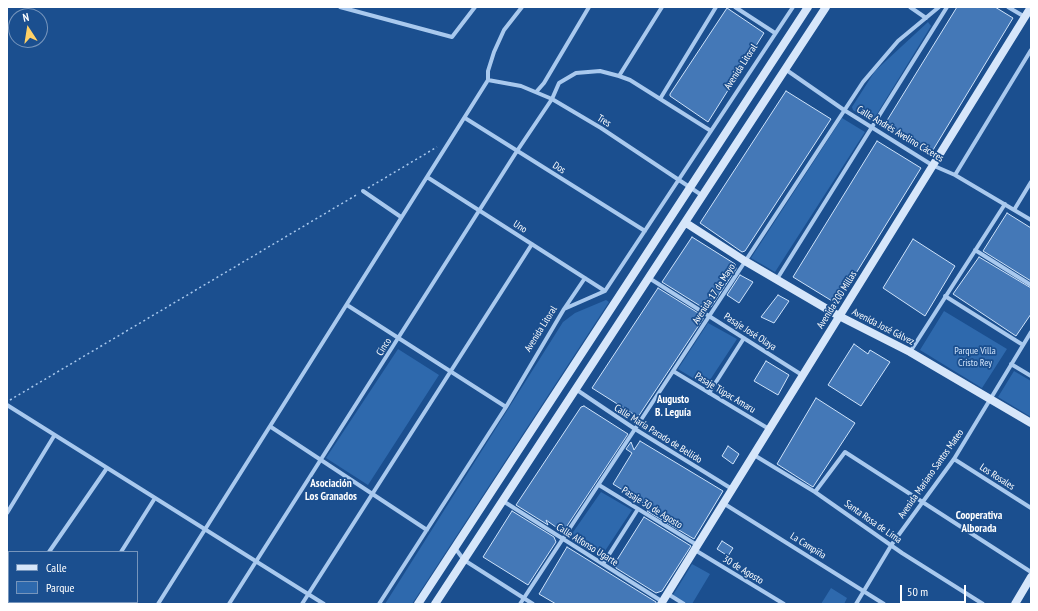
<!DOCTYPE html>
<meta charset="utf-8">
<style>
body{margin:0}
#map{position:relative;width:1038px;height:611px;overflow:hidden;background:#1b4f8f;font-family:"PT Sans Narrow",sans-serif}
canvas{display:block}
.frame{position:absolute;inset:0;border:8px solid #fff;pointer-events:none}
.legend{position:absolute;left:8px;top:551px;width:130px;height:52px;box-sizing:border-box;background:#1b4f8f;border:1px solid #7695bc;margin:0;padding:5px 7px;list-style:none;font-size:12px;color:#fff}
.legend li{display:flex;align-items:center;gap:8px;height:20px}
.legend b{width:20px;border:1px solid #7695bc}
.north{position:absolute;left:8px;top:8px;width:40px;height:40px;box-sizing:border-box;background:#1b4f8f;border:1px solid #7695bc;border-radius:50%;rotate:348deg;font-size:11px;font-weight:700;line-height:16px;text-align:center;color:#fff}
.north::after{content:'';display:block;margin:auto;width:14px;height:18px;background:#ffd166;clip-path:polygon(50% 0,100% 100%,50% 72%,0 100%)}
.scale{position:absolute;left:900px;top:585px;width:66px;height:18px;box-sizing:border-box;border:2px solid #fff;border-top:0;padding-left:5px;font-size:12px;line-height:14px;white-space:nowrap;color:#fff;-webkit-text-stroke:3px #1b4f8f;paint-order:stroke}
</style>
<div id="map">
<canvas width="1038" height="611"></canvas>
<div class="frame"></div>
<ul class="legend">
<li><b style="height:5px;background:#d6e6fa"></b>Calle</li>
<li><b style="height:11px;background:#2e69ad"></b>Parque</li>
</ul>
<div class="north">N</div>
<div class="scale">50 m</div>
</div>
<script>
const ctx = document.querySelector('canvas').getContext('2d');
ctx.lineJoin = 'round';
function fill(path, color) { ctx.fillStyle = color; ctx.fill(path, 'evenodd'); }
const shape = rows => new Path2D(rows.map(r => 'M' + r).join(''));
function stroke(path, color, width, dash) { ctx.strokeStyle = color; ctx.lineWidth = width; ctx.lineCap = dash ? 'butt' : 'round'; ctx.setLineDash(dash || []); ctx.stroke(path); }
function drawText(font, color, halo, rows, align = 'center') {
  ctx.font = font + ' "PT Sans Narrow",sans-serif'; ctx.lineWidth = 3.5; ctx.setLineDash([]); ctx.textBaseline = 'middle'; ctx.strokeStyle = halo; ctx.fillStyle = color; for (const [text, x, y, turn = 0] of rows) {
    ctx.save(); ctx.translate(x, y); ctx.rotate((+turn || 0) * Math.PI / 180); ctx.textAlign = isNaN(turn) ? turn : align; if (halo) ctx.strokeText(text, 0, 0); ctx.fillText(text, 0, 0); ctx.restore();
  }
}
const green = shape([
 [928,22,931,26,872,122,853,110,852,107,875,71],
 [842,118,865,132,775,272,751,258],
 [606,300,609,302,412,604,385,604,563,322,575,313],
 [944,311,1007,349,982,388,920,350],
 [708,323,737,339,706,386,678,369],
 [398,349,439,375,368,485,326,458],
 [1014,371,1031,381,1031,417,998,397],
 [601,492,632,510,601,557,569,538],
 [692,564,710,574,692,604,688,604,673,595],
 [831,588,847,598,844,604,821,604]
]);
const building = shape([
 [957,7,995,7,1013,18,930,155,883,127,957,7],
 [727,8,764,33,708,122,670,96,670,94,727,8],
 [786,91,831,119,745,251,742,252,700,223,786,91],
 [877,141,921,168,837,304,793,277,877,141],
 [1007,213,1031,228,1031,281,983,251,1007,213],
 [692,237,735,264,736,269,711,307,702,307,662,282,692,237],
 [913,239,955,266,925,316,883,288,913,239],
 [979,257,1031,288,1031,314,1016,336,953,294,979,257],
 [740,275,753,282,739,303,727,295,740,275],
 [658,288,703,316,703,319,638,417,592,388,658,288],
 [778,295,789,301,774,323,761,317,778,295],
 [854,344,868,354,870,350,890,362,861,406,828,385,854,344],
 [766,361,789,375,778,395,754,381,766,361],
 [816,398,855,423,813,487,777,464,816,398],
 [584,406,628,434,563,532,546,520,548,525,516,505,581,407,584,406],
 [640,441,723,491,694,539,647,511,650,507,613,484,632,453,626,449,631,442,634,450,640,441],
 [728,446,739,454,733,464,722,456,728,446],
 [512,511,554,537,556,542,528,585,483,557,512,511],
 [644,517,691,546,662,591,656,593,616,568,615,563,644,517],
 [722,541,733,548,728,556,717,549,722,541],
 [567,547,656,602,656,604,556,604,539,594,567,547]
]);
const path = shape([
 [368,188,437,147],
 [10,400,358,194]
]);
const street = shape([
 [340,7,452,37,475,7],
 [735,7,775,33],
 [910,7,926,18],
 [1008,7,1025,17],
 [785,69,844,110,932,165,955,175,1031,220],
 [619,76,662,7],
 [488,80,521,86,552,99,601,128,703,196],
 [537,91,544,83,589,7],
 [660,99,716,7],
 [465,118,645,231],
 [955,175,1031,50],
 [427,177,605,291],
 [363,191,401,217],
 [1014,210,1031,182],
 [975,250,1031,285],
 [649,278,802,375],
 [777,279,947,7],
 [945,296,1023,345],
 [347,305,506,407],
 [564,309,585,278],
 [910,352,1005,204],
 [1011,364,1031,376],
 [673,371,769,429],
 [577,390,635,429,732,489],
 [709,393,744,338],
 [7,405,324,604],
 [271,427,427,530],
 [754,455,815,492,902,553,983,604],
 [954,459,1031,508],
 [599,485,697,545],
 [815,492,845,452,1031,572],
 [503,501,663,602],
 [723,503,884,604],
 [7,513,54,436],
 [455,548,464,560,533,604],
 [695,550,784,604],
 [49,552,107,468],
 [121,552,155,498],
 [603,564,638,509],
 [668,594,684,604],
 [158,604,488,80,488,71,494,52,504,30,522,7],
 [229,604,517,151,552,99,559,83,576,73,600,71,619,76,630,80,711,131],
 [302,604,532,244],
 [379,604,506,407,564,309,605,291,793,7],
 [520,604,863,82,898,41,939,7],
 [856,604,892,544,954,459,1031,332]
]);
const secondary = shape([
 [686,223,745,261,839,316,910,352,1031,423],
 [7,556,9,558],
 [7,573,9,575],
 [54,602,57,604],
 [81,602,84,604],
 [418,604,808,7],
 [435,604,826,7],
 [661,604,1031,7],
 [1015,604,1031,577]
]);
const streetNames = [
 ["Avenida Litoral",741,67,-57],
 ["Tres",604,121,32],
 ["Calle Andrés Avelino Cáceres",900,134,31],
 ["Dos",559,168,32],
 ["Uno",520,227,33],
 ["Avenida 17 de Mayo",714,294,-57],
 ["Avenida 200 Millas",837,300,-58],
 ["Avenida José Gálvez",883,327,27],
 ["Avenida Litoral",541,329,-58],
 ["Pasaje José Olaya",750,332,33],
 ["Cinco",384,347,-58],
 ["Pasaje Túpac Amaru",725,393,31],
 ["Calle María Parado de Bellido",658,434,32],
 ["Avenida Mariano Santos Mateo",931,474,-55],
 ["Los Rosales",997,477,33],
 ["Pasaje 30 de Agosto",652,508,32],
 ["Santa Rosa de Lima",873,522,35],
 ["Calle Alfonso Ugarte",587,545,32],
 ["La Campiña",808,546,32],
 ["30 de Agosto",743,570,31]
];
const parkNames = [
 ["Parque Villa",975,351],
 ["Cristo Rey",975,363]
];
const neighbourhoodNames = [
 ["Augusto",673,400],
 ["B. Leguía",673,413],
 ["Asociación",331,484],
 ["Los Granados",331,497],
 ["Cooperativa",979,516],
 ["Alborada",979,529]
];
fill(green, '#2e69ad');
fill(building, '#4478b7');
stroke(building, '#cfe3fa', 1);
stroke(path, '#a9c9ee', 1.5, [2, 3]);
stroke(street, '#a9c9ee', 4);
stroke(secondary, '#d6e6fa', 8);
drawText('10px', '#fff', '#1b4f8f', streetNames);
drawText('10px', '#cfe3fa', '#1b4f8f', parkNames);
drawText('bold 11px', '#fff', '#1b4f8f', neighbourhoodNames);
</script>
